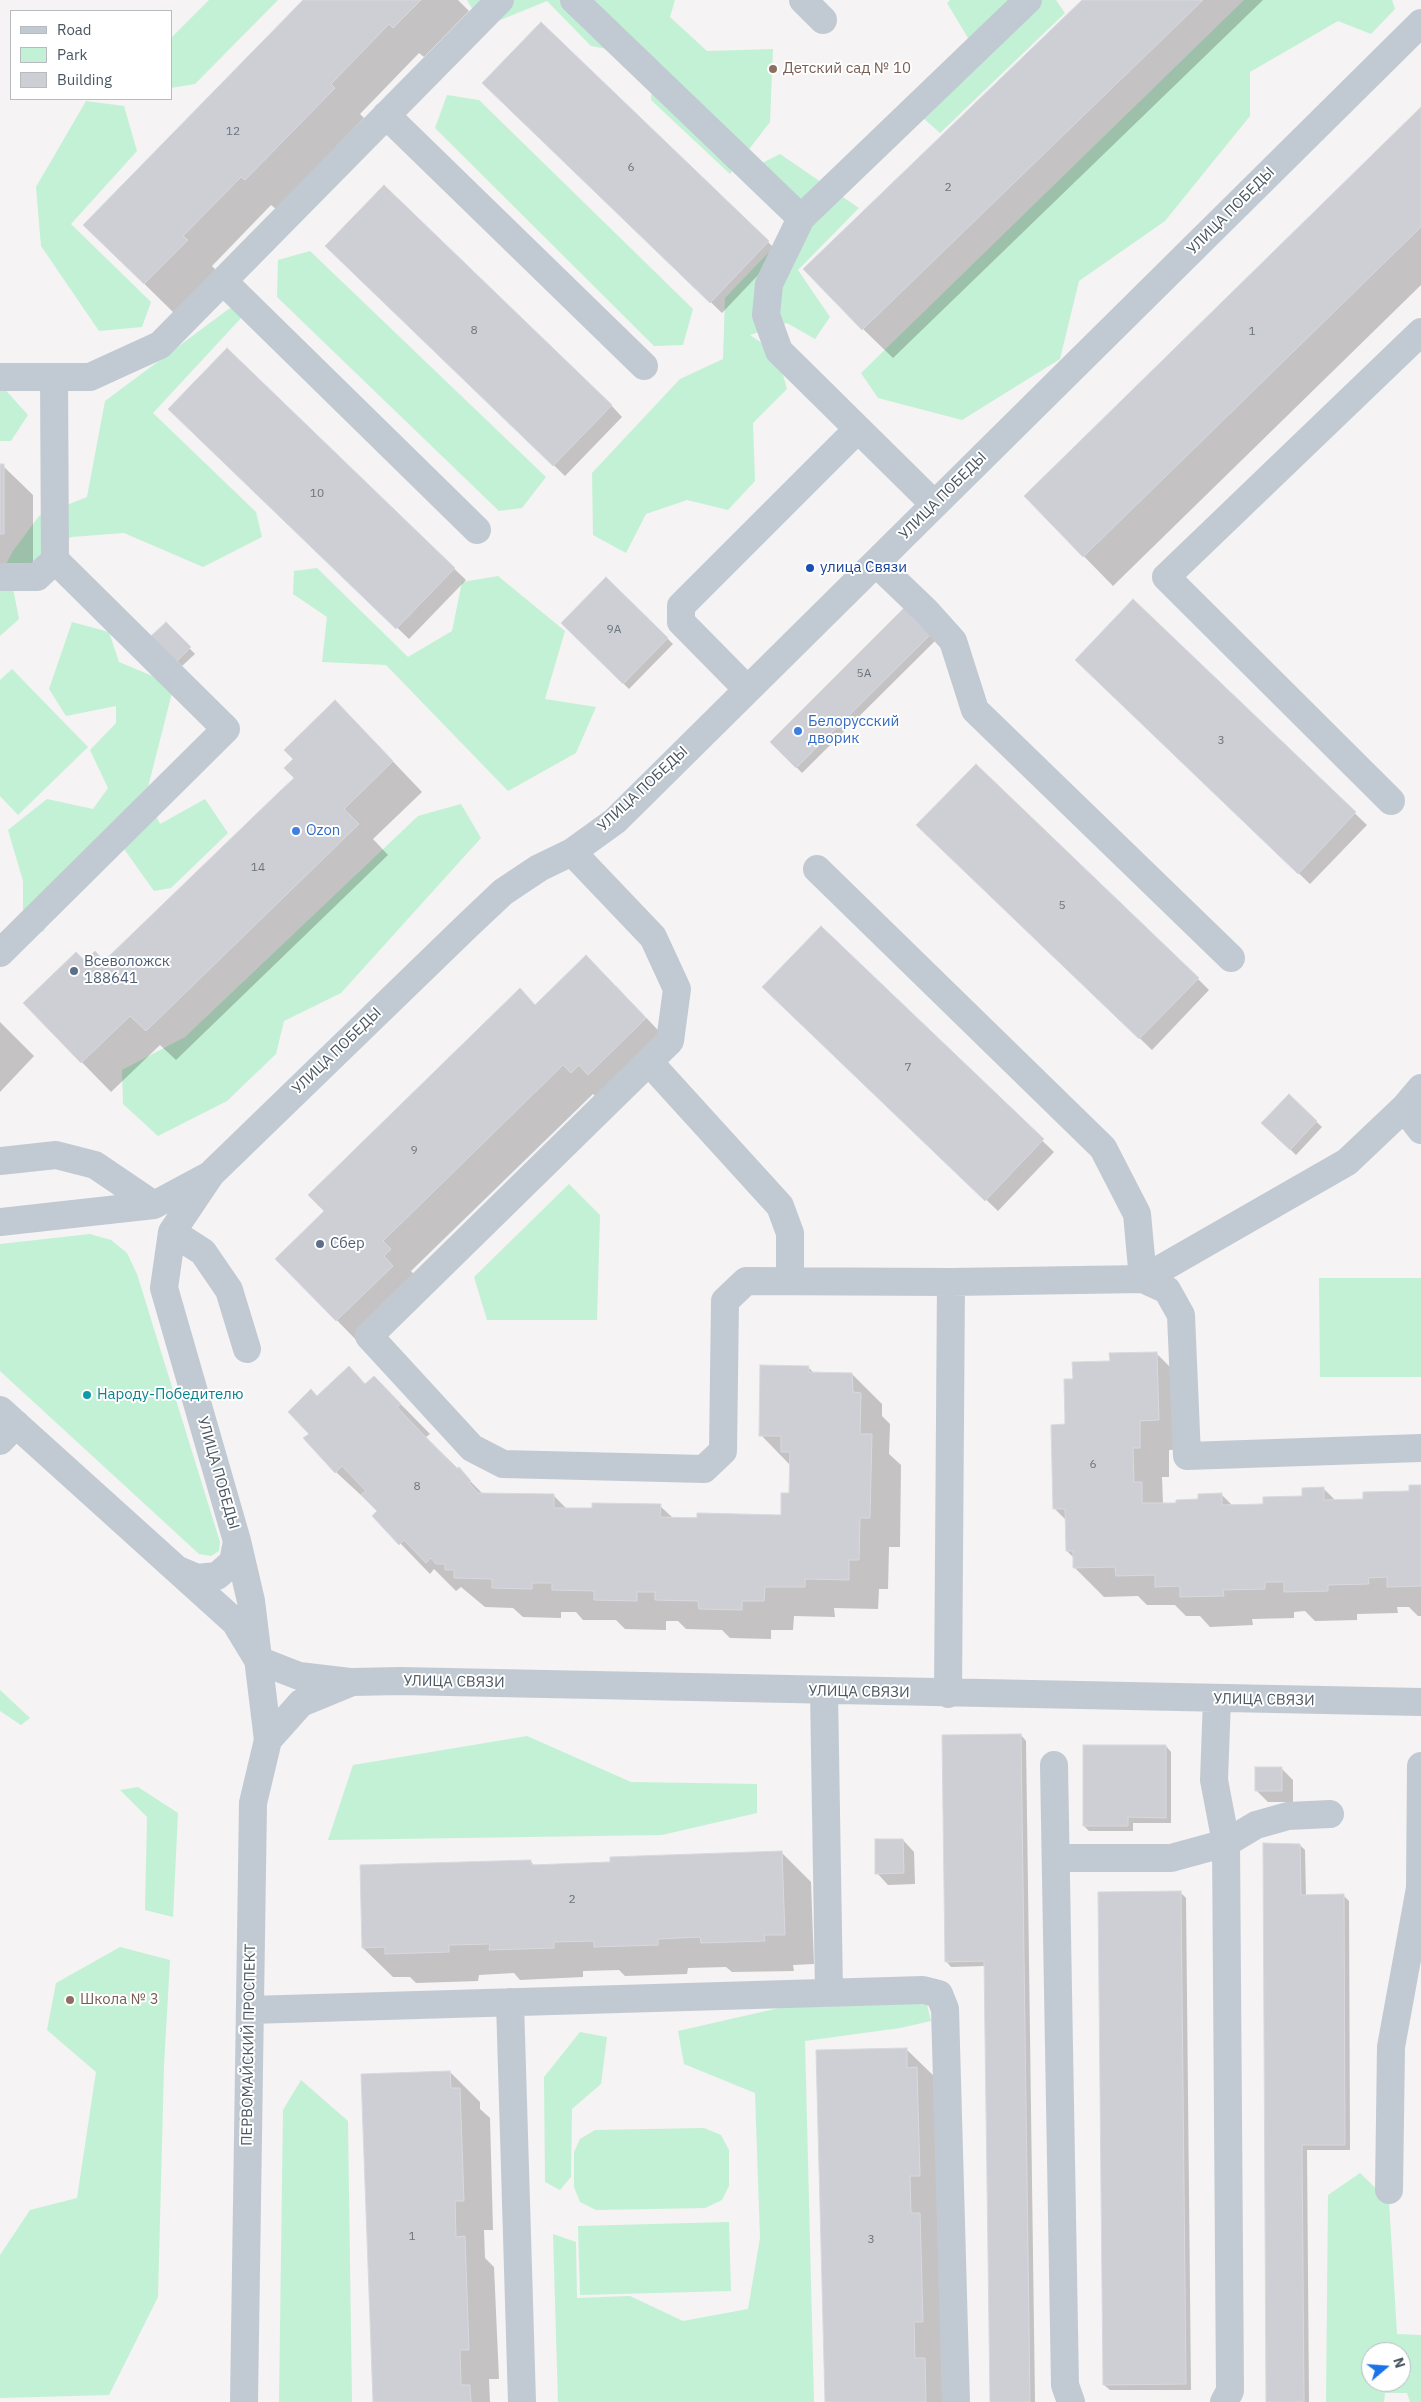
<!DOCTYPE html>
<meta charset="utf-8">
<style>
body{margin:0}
#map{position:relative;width:1421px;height:2402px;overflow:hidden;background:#f5f3f3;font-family:"IBM Plex Sans",sans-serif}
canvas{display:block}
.legend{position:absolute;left:10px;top:10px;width:162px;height:90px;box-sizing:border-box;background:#fff;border:1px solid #b7bbc0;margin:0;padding:6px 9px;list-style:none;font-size:15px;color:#4a5661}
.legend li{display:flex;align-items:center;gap:10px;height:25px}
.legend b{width:25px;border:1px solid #b7bbc0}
.north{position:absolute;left:1361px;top:2342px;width:50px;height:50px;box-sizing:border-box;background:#fff;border:1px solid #b7bbc0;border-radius:50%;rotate:72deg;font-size:14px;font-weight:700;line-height:20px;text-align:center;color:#4a5661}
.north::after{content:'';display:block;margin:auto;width:18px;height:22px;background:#1a73e8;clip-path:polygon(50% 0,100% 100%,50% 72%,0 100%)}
</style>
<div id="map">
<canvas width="1421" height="2402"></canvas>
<ul class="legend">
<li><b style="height:6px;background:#c1cad2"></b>Road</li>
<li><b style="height:14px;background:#c3f1d5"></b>Park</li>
<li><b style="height:14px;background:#cdcfd5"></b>Building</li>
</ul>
<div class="north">N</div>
</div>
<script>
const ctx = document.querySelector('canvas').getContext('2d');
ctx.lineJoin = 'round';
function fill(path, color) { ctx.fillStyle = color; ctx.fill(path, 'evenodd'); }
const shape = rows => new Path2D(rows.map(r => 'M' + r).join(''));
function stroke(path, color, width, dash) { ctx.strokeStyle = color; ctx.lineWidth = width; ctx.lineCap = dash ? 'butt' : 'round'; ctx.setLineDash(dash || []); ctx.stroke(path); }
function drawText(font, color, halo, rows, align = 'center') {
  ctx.font = font + ' "IBM Plex Sans",sans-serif'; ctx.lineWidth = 4; ctx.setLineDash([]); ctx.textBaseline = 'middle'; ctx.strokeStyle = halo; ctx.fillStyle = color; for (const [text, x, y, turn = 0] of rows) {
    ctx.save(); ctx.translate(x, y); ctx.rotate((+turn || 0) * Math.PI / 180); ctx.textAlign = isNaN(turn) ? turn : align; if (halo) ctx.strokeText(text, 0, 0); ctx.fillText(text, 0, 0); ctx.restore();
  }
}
const green = shape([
 [209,0,278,0,195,84,171,88,171,38],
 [467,0,675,0,670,17,707,51,773,49,770,122,730,174,651,100,654,58,591,46,547,1,483,27],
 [950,0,1056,0,1065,13,940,133,923,118,971,43,947,3],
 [1244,0,1392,0,1395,9,1371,34,1338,21,1250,72,1250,116,1165,221,1079,281,1060,359,962,420,878,398,861,373],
 [447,95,479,100,693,309,683,345,654,346,435,128],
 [86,101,124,106,137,151,71,224,151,302,142,327,99,331,41,246,36,187],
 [780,154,859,208,798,270,830,317,815,339,787,323,750,335,777,353,787,389,753,423,755,481,728,510,687,500,646,514,626,553,593,535,592,473,680,379,723,359,725,298,791,229,762,163],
 [310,251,546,477,522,508,499,511,277,297,278,260],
 [234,305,242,317,153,413,256,512,262,537,203,567,124,533,71,537,12,583,19,619,0,636,0,575,13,551,39,516,87,497,105,401],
 [0,384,28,415,11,441,0,441],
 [317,568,408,657,452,631,462,582,498,576,565,631,545,699,596,707,576,753,508,791,386,665,322,662,327,617,293,594,294,571],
 [72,622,109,632,119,662,174,685,146,795,160,824,205,799,228,833,171,888,154,891,124,849,87,854,43,932,23,925,23,881,8,830,47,799,93,809,108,788,90,750,116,723,116,706,66,716,49,689],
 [12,669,88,747,18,815,0,796,0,680],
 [461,804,481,838,341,993,284,1021,276,1054,227,1101,158,1136,123,1104,122,1070,185,1037,418,816],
 [569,1184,600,1215,597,1320,487,1320,474,1277],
 [90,1234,111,1240,127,1253,137,1274,220,1542,219,1551,211,1556,199,1554,0,1371,0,1244],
 [1319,1278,1421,1278,1421,1377,1320,1377],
 [0,1690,30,1718,21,1725,0,1711],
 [527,1736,631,1782,757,1784,757,1813,662,1835,328,1840,353,1765],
 [138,1787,178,1813,173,1917,145,1910,147,1817,120,1790],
 [120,1947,170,1960,164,2066,158,2297,109,2395,0,2398,0,2255,30,2210,77,2198,96,2072,47,2030,56,1983],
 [878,1999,927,2005,931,2021,900,2028,805,2041,814,2402,558,2402,553,2234,576,2242,577,2298,630,2296,683,2321,748,2309,760,2238,755,2093,684,2064,678,2031,810,2001],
 [580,2032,607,2037,601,2084,572,2109,571,2177,560,2190,545,2182,544,2077],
 [301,2080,348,2121,352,2402,279,2402,283,2110],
 [704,2128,721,2135,729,2150,729,2186,722,2200,705,2208,596,2210,580,2202,574,2187,574,2152,580,2139,595,2130],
 [1360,2173,1389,2201,1397,2334,1421,2335,1421,2402,1410,2402,1407,2393,1385,2393,1384,2402,1326,2402,1328,2195],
 [1371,2352,1401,2352,1401,2382,1371,2382],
 [729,2222,731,2291,580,2295,578,2226]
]);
const shadow = shape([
 [305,0,458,0,469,11,424,57,419,53,360,114,364,118,276,209,271,205,212,266,216,270,174,313,115,255],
 [1084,0,1263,0,893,358,863,329],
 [495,94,768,242,779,253,722,313],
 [1421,109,1421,285,1113,586,1025,496],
 [338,258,611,405,622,417,565,476],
 [227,350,466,580,409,639,182,421],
 [0,466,3,466,33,495,33,563,0,563],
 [606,578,673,644,629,689,562,623],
 [1133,601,1367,825,1310,884,1088,672],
 [910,604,941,635,802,773,772,742],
 [166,624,195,654,182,666,153,637],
 [365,732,422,792,373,839,388,855,176,1060,160,1045,111,1092,24,1003,85,962,104,962],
 [930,837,1198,979,1209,990,1152,1050],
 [821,927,1054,1152,998,1211,776,998],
 [616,986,675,1048,601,1102,593,1094,411,1271,419,1280,366,1350,277,1259,326,1211,520,990,536,1006],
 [0,1022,34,1056,0,1092],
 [1289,1096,1322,1127,1296,1155,1263,1123],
 [1156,1353,1186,1383,1188,1449,1169,1450,1169,1477,1162,1477,1163,1504,1200,1500,1221,1494,1233,1506,1264,1505,1304,1497,1324,1489,1336,1501,1365,1500,1410,1492,1421,1486,1421,1616,1418,1616,1409,1607,1397,1607,1398,1613,1357,1614,1357,1620,1315,1621,1305,1611,1294,1612,1294,1618,1252,1619,1253,1625,1210,1627,1200,1616,1186,1616,1175,1605,1147,1605,1138,1596,1104,1597,1074,1567,1074,1558,1067,1551,1066,1520,1054,1508,1074,1380,1111,1362],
 [808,1367,815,1374,852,1374,882,1404,882,1416,890,1424,889,1454,901,1465,900,1547,889,1547,888,1589,879,1589,878,1609,834,1608,835,1617,794,1616,793,1630,771,1630,771,1639,730,1638,722,1630,686,1629,678,1621,666,1621,666,1630,625,1629,616,1620,583,1620,576,1612,561,1612,561,1618,523,1617,513,1608,485,1607,461,1587,456,1591,434,1569,430,1574,374,1516,378,1511,336,1472,310,1434,317,1398,366,1385,374,1377,430,1434,426,1437,483,1494,553,1495,567,1509,660,1506,673,1518,782,1516,790,1494,790,1465,761,1435],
 [1021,1735,1026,1741,1035,2402,991,2402,985,1966,951,1967,946,1961],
 [1166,1746,1171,1752,1171,1823,1133,1823,1133,1831,1089,1831,1084,1826],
 [1282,1769,1293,1780,1293,1802,1268,1802,1256,1790],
 [903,1840,914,1852,915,1884,888,1885,877,1873],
 [1300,1845,1305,1850,1306,1896,1343,1895,1349,1901,1350,2150,1307,2150,1309,2402,1268,2402],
 [782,1853,811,1882,814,1964,793,1965,794,1971,732,1972,726,1967,688,1968,687,1974,625,1976,619,1970,583,1971,583,1977,520,1980,514,1973,479,1975,478,1981,416,1983,410,1977,393,1977,363,1948,530,1861,535,1866],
 [1180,1892,1186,1898,1191,2390,1110,2390,1104,2385],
 [906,2049,936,2078,954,2402,826,2402],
 [450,2072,480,2102,480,2109,490,2118,493,2230,484,2230,485,2258,494,2267,499,2379,489,2379,490,2402,374,2402]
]);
const building = shape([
 [303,0,421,0,393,28,389,24,331,84,335,88,245,180,241,177,183,236,188,240,144,284,83,225,303,0],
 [1082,0,1203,0,862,330,803,269,1082,0],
 [541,22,769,241,710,303,482,83,541,22],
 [1421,107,1421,227,1083,557,1024,496,1421,107],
 [384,185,612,405,553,466,325,246,384,185],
 [227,348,455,568,396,629,168,409,227,348],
 [0,464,4,464,4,534,0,534,0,464],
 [606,577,668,638,623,684,561,623,606,577],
 [1133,599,1356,812,1298,874,1075,660,1133,599],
 [910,602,936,629,796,768,770,742,910,602],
 [166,622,191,647,176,662,151,636,166,622],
 [335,700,393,761,344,809,359,824,146,1031,130,1016,81,1063,23,1003,76,952,85,961,95,951,104,961,278,793,294,778,284,768,293,759,284,750,335,700],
 [976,764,1199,978,1139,1039,916,825,976,764],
 [821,926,1044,1139,985,1201,762,987,821,926],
 [586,955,646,1018,588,1075,579,1065,571,1073,563,1065,383,1241,391,1249,384,1256,393,1266,336,1321,275,1259,324,1211,308,1195,520,988,535,1005,586,955],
 [1289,1094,1317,1121,1290,1150,1261,1123,1289,1094],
 [1157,1352,1159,1420,1140,1421,1140,1448,1133,1448,1134,1482,1142,1482,1142,1503,1176,1503,1176,1500,1198,1499,1198,1494,1222,1493,1222,1505,1263,1504,1263,1497,1302,1496,1302,1488,1324,1487,1324,1500,1363,1499,1363,1492,1409,1491,1409,1485,1421,1485,1421,1586,1387,1587,1387,1577,1368,1578,1369,1584,1328,1585,1328,1591,1284,1592,1284,1582,1265,1582,1265,1589,1223,1590,1224,1596,1180,1597,1180,1586,1155,1587,1155,1575,1116,1576,1115,1567,1073,1568,1073,1551,1066,1551,1065,1509,1053,1509,1051,1425,1065,1424,1064,1379,1073,1379,1072,1362,1110,1361,1109,1353,1157,1352],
 [760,1365,809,1366,808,1372,852,1373,853,1392,861,1393,860,1434,872,1434,870,1518,860,1518,859,1560,849,1560,849,1580,805,1579,805,1587,765,1587,764,1601,742,1601,742,1610,699,1609,698,1601,655,1600,655,1592,637,1592,637,1601,594,1600,594,1591,552,1590,552,1583,532,1583,532,1589,492,1588,492,1579,454,1578,454,1570,445,1570,445,1564,436,1564,431,1558,426,1563,404,1540,399,1545,372,1516,377,1511,361,1495,366,1491,342,1466,335,1473,303,1438,309,1434,288,1412,311,1389,317,1396,349,1366,365,1384,374,1376,401,1404,397,1407,456,1469,459,1467,471,1481,469,1483,478,1493,554,1494,554,1508,592,1508,592,1503,661,1504,660,1517,697,1518,697,1513,781,1515,781,1493,789,1493,790,1452,781,1452,781,1436,759,1436,760,1365],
 [1021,1734,1030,2402,990,2402,984,1961,945,1962,942,1735,1021,1734],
 [1083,1745,1166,1745,1166,1818,1128,1817,1128,1826,1083,1826,1083,1745],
 [1255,1767,1282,1767,1282,1791,1255,1791,1255,1767],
 [875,1839,903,1839,904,1873,875,1874,875,1839],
 [1263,1843,1300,1844,1301,1895,1344,1894,1345,2145,1302,2145,1304,2402,1266,2402,1263,1843],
 [782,1851,785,1935,764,1935,765,1941,701,1943,700,1937,658,1939,658,1945,594,1947,594,1941,554,1942,554,1948,489,1950,490,1944,449,1945,449,1952,385,1954,385,1947,362,1948,360,1865,531,1860,531,1865,610,1862,610,1857,782,1851],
 [1181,1891,1186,2384,1103,2385,1098,1892,1181,1891],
 [907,2048,907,2068,917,2067,920,2176,910,2176,911,2213,920,2213,923,2322,914,2322,915,2358,925,2358,926,2402,825,2402,816,2050,907,2048],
 [450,2071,451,2088,460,2088,464,2201,455,2201,456,2237,465,2236,469,2350,460,2350,461,2385,470,2385,471,2402,373,2402,361,2074,450,2071]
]);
const minor = shape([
 [574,0,801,218,769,284,766,315,779,351,934,504],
 [803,0,823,20],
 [386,115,644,366],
 [801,218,1028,0],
 [223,281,477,530],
 [0,377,90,377,160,345,500,0],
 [876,563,926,611,953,641,975,710,1231,958],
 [0,577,37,577,55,560,54,377],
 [747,689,681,622,681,606,858,429],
 [1391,801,1166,577,1421,332],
 [572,852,653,937,677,989,670,1041,369,1336,472,1448,503,1464,704,1469,723,1451,725,1301,746,1281,951,1282,1143,1279,1167,1290,1181,1315,1187,1456,1421,1448],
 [817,869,1103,1148,1137,1214,1143,1279,1347,1162,1404,1108,1421,1088],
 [0,953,226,729,55,560],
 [649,1062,780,1206,790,1233,790,1281],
 [1404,1108,1421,1130],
 [0,1161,56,1155,95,1165,154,1205],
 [0,1222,154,1205,208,1176],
 [172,1232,203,1252,229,1290,247,1349],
 [0,1410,235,1622,258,1660,299,1676,350,1682],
 [0,1441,16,1424],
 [178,1570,197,1578,217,1576,233,1562,237,1541],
 [824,1691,829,1992],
 [948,1694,951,1282],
 [1217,1699,1214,1780,1226,1843,1230,2391,1224,2402],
 [268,1740,251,1601,237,1541,164,1288,172,1232,211,1174,467,926,503,892,539,868,572,852,615,821,1421,23],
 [1054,1765,1065,2385,1071,2402],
 [1056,1858,1171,1858,1226,1843,1256,1825,1288,1816,1330,1814],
 [510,2002,522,2402],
 [250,2010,923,1990,939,1994,945,2009,956,2402],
 [1389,2190,1391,2047,1420,1888,1421,1766],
 [244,2402,253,1803,268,1740,301,1703,352,1682,400,1681,1421,1702]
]);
const markers = [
 [773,69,5,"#8d6e63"],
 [810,568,5,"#1a4fb4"],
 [798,731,5,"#3f7fe0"],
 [296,831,5,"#3f7fe0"],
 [74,971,5,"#5c6f8a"],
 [320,1244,5,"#5c6f8a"],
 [87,1395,5,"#0f9aa8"],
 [70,2000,5,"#8d6e63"]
];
const numberNames = [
 ["12",233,132],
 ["6",631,168],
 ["2",948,188],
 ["8",474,331],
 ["1",1252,332],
 ["10",317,494],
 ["9А",614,630],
 ["5А",864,674],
 ["3",1221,741],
 ["14",258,868],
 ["5",1062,906],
 ["7",908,1068],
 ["9",414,1151],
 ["6",1093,1465],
 ["8",417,1487],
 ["2",572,1900],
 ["1",412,2237],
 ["3",871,2240]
];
const educationNames = [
 ["Детский сад № 10",783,69],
 ["Школа № 3",80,2000]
];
const streetNames = [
 ["УЛИЦА ПОБЕДЫ",1231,211,-45],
 ["УЛИЦА ПОБЕДЫ",943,496,-45],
 ["УЛИЦА ПОБЕДЫ",643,789,-43],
 ["УЛИЦА ПОБЕДЫ",337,1051,-44],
 ["УЛИЦА ПОБЕДЫ",218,1473,74],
 ["УЛИЦА СВЯЗИ",454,1682,1],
 ["УЛИЦА СВЯЗИ",859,1692,1],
 ["УЛИЦА СВЯЗИ",1264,1700,1],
 ["ПЕРВОМАЙСКИЙ ПРОСПЕКТ",249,2045,-89]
];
const transitNames = [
 ["улица Связи",820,568]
];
const shopNames = [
 ["Белорусский",808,722],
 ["дворик",808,739],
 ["Ozon",306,831]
];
const serviceNames = [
 ["Всеволожск",84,962],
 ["188641",84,979],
 ["Сбер",330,1244]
];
const cultureNames = [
 ["Народу-Победителю",97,1395]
];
fill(green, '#c3f1d5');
fill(shadow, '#0003');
fill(building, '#cdcfd5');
stroke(building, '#d7d9de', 1);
stroke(minor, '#c1cad2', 28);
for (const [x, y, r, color] of markers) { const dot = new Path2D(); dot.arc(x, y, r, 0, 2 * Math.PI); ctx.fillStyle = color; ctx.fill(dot); stroke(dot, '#fff', 2); }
drawText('12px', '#6b747e', null, numberNames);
drawText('15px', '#785e54', '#fff', educationNames, 'left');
drawText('15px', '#4a5661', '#fff', streetNames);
drawText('15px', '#164399', '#fff', transitNames, 'left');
drawText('15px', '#366cbe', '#fff', shopNames, 'left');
drawText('15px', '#4e5e75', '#fff', serviceNames, 'left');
drawText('15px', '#0d838f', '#fff', cultureNames, 'left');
</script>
